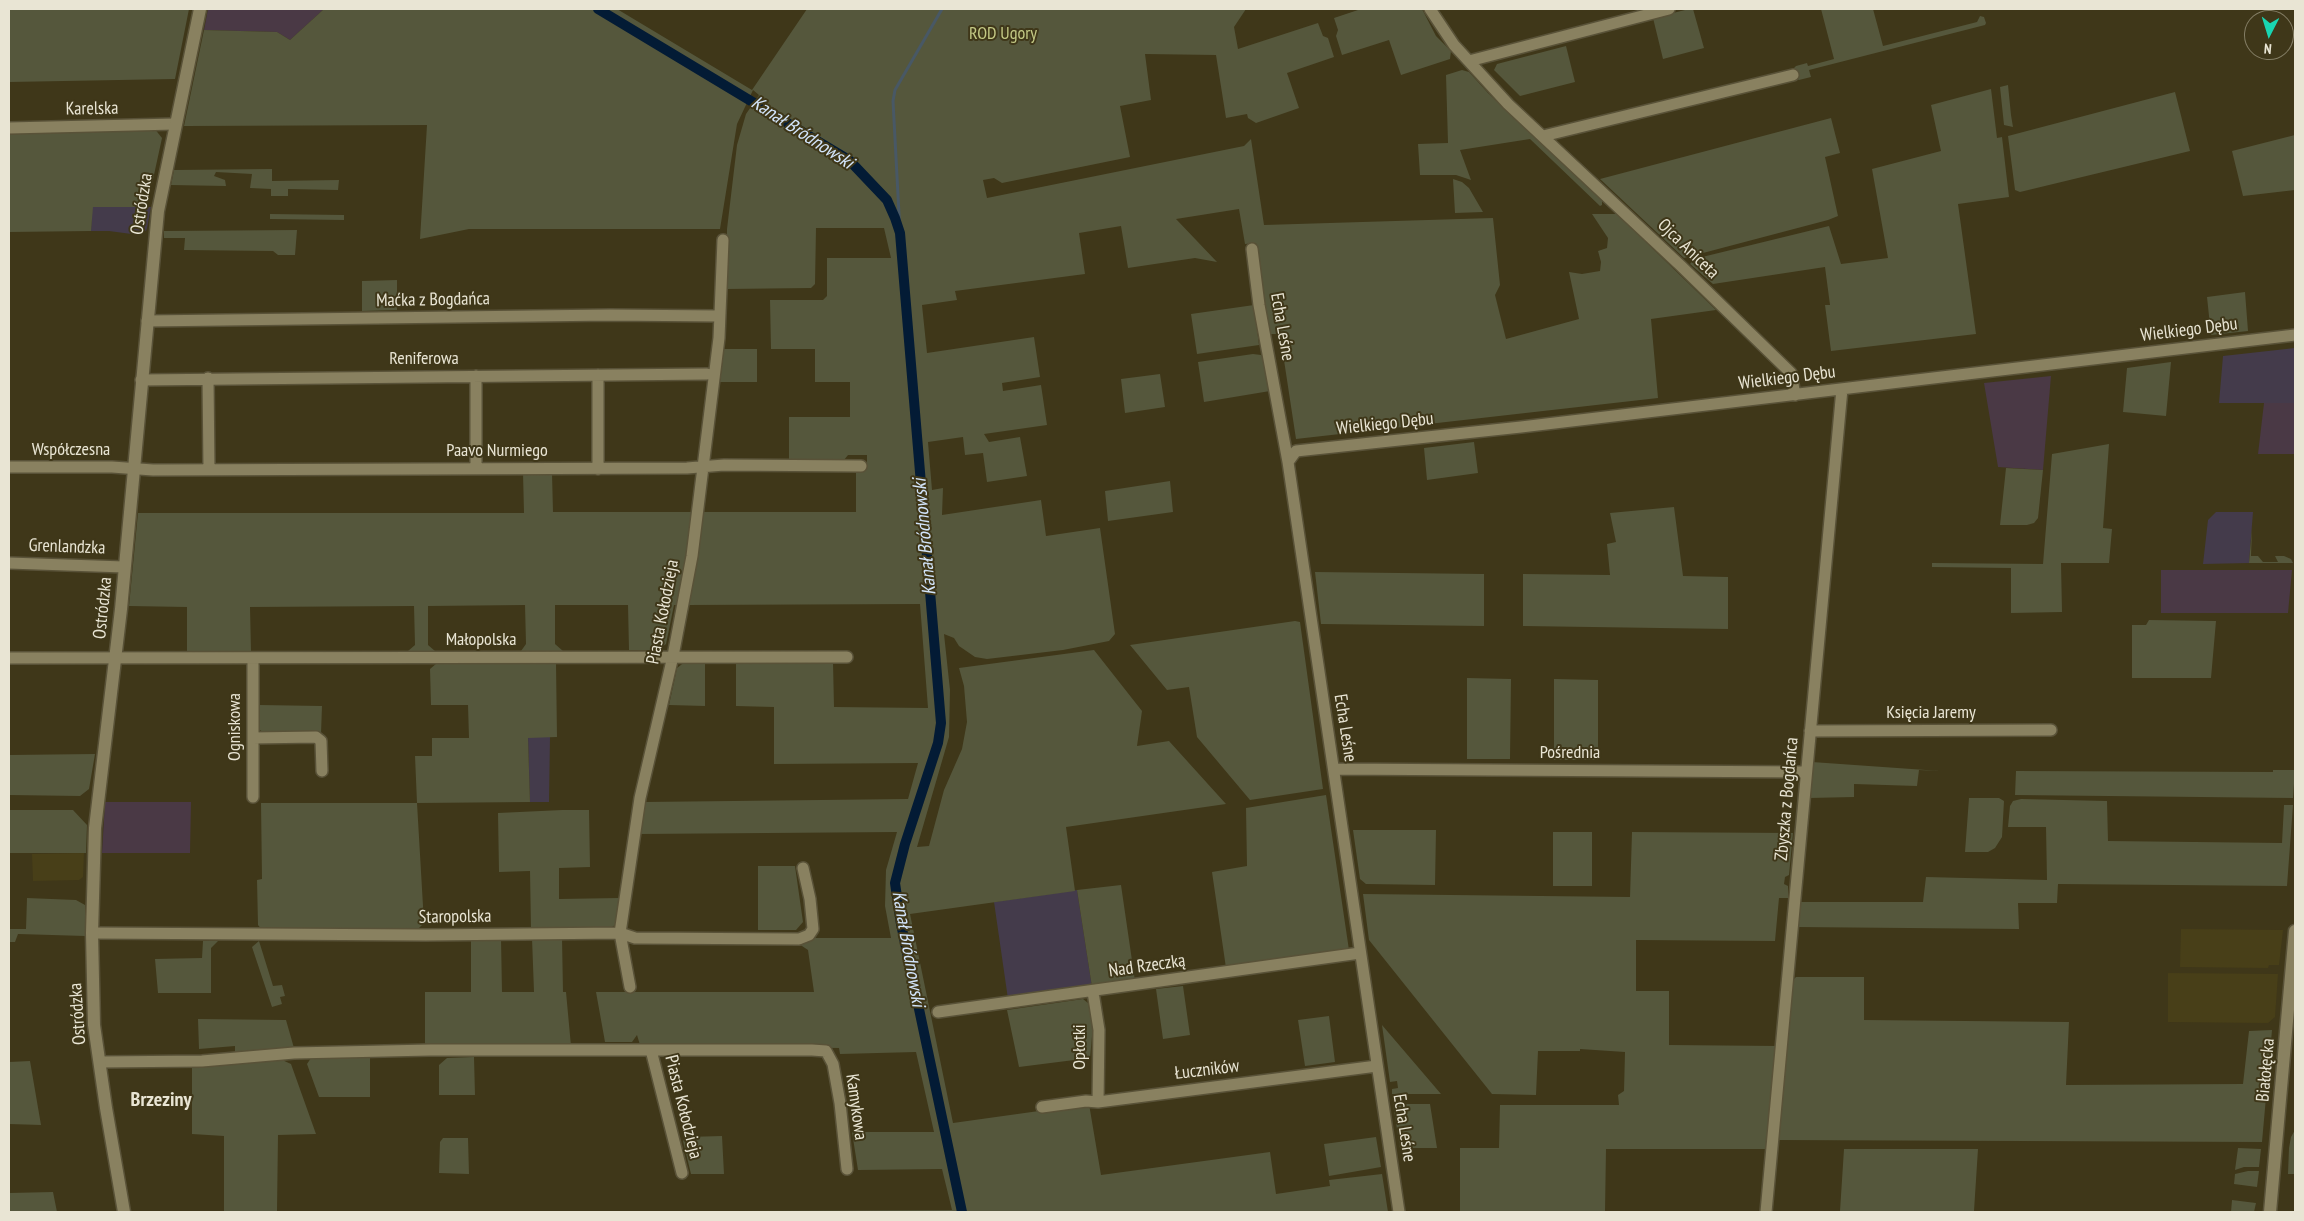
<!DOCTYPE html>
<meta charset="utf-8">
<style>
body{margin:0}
#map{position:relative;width:2304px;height:1221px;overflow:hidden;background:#3f3719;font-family:"PT Sans Narrow",sans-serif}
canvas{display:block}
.frame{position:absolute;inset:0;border:10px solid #e9e5d4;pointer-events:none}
.north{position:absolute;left:2244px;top:10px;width:50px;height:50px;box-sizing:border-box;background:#3f3719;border:1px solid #837d64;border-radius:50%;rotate:185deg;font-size:14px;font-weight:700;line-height:20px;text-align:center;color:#e9e5d4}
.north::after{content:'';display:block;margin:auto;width:18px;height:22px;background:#19d5b2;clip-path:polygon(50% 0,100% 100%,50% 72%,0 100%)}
</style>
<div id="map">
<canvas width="2304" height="1221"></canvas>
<div class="frame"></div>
<div class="north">N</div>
</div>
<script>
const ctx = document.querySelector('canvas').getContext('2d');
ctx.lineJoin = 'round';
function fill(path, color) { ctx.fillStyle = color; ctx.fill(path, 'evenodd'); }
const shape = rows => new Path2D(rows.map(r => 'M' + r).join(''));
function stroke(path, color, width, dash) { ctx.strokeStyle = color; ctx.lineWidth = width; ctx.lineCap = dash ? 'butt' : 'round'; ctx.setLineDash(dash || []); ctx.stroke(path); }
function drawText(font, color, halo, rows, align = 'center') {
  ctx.font = font + ' "PT Sans Narrow",sans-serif'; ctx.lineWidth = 4; ctx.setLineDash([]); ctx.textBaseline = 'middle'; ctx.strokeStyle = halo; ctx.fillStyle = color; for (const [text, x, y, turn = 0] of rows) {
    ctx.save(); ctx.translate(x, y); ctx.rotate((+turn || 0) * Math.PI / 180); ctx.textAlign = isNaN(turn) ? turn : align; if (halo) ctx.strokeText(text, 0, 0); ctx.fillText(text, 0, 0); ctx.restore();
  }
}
const commercial = shape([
 [208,9,324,9,290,40,277,32,204,30],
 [2051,376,2043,470,1998,467,1984,383],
 [2264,403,2295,403,2295,454,2258,454],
 [2161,570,2292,570,2288,613,2161,613],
 [105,802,191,802,190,853,102,853]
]);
const industrial = shape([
 [92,207,151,207,147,228,146,231,140,230,139,235,109,231,91,231],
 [2295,348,2295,403,2219,403,2223,356],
 [2216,512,2253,512,2249,563,2203,564,2208,520],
 [528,737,550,737,549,802,530,802],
 [1077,890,1092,987,1008,999,994,902]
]);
const built = shape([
 [84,853,83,877,79,880,33,881,32,854],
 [2181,929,2283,930,2279,965,2269,965,2268,968,2180,967],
 [2168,973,2278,974,2275,1017,2268,1023,2168,1022]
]);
const green = shape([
 [9,9,189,9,175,79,9,82],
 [324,9,617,9,752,90,807,9,1246,9,1234,27,1238,49,1318,23,1323,36,1328,38,1334,57,1287,73,1299,108,1256,123,1248,118,1247,114,1226,118,1216,55,1145,54,1151,100,1120,106,1130,157,1002,183,994,178,983,180,987,198,1244,146,1251,139,1264,225,1493,218,1500,285,1495,295,1506,339,1579,319,1569,272,1582,274,1600,271,1601,262,1598,251,1607,248,1608,238,1592,214,1617,214,1716,310,1651,319,1658,398,1296,439,1280,334,1269,334,1256,243,1245,244,1239,209,1176,219,1217,262,1195,258,1128,268,1121,226,1079,233,1085,274,955,291,957,300,922,305,927,353,1034,337,1040,377,1002,383,1003,391,1041,385,1047,425,984,434,989,442,1020,437,1027,476,987,482,983,453,965,455,963,437,928,442,932,490,943,488,942,515,1041,500,1046,536,1100,528,1115,634,1109,641,1063,650,987,659,975,657,959,646,954,638,944,634,950,690,949,737,917,847,929,846,944,790,962,749,967,722,964,686,959,668,1094,650,1142,711,1137,746,1169,741,1226,804,1066,827,1075,891,910,914,953,1123,1089,1104,1101,1175,1270,1152,1276,1194,1330,1186,1329,1180,1382,1174,1388,1212,525,1212,952,1210,942,1169,858,1170,852,1132,934,1132,916,1052,840,1054,839,1048,640,1045,637,1035,632,1042,605,1042,596,992,814,992,808,950,799,944,814,938,891,938,885,906,886,870,897,832,639,834,644,802,908,799,918,763,774,764,774,707,736,706,736,661,833,662,834,707,928,708,920,604,686,605,700,512,856,512,856,470,867,469,867,455,848,455,844,460,789,460,789,417,850,417,850,382,815,382,815,349,771,349,770,300,823,300,827,296,827,258,891,258,884,228,816,228,815,284,811,288,726,289,727,229,737,145,746,114,759,95,753,90,737,124,720,229,469,229,420,239,427,125,184,126,204,30,277,32,290,40],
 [1361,9,1422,9,1436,36,1451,51,1450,59,1401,75,1389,40,1342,55,1336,36,1338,30,1334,18],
 [1689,9,1693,9,1704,48,1663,59,1653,18],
 [1821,9,1873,9,1883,46,1977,22,1980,16,1984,17,1986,23,1985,25,1809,70,1811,77,1799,80,1795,78,1793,69,1796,66,1807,63,1808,66,1834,59],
 [1566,46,1575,82,1520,96,1494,70,1497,64],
 [1462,70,1469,72,1488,93,1602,199,1602,205,1600,206,1530,139,1460,150,1471,180,1456,175,1420,175,1418,144,1448,143,1446,75],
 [2008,85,2011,115,2013,127,2004,125,2000,87],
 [1991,89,1997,138,2002,137,2009,197,1958,204,1976,334,1831,351,1825,305,1830,305,1825,267,1713,284,1690,264,1694,259,1829,226,1841,264,1888,258,1872,169,1941,151,1931,105],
 [2175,92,2190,151,2020,192,2015,190,2008,136],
 [1831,118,1840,153,1825,157,1838,216,1828,220,1684,258,1600,179],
 [154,128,162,138,147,207,93,207,91,231,9,232,9,130],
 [2295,135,2295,190,2243,196,2232,151],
 [272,169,272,181,339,180,338,190,288,189,288,196,271,196,271,189,250,188,252,174,216,172,214,176,225,180,226,186,171,185,174,170],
 [1453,179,1462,182,1469,188,1483,212,1455,213],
 [270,214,344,215,344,220,270,219],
 [297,230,295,255,278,255,273,251,184,250,185,238,164,238,164,231],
 [397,280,397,310,362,311,362,281],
 [2245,292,2248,331,2211,335,2207,297],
 [1254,305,1259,345,1197,354,1191,314],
 [724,349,757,349,757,382,720,382],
 [1253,354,1261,355,1264,359,1270,391,1204,402,1198,362],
 [2171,362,2166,416,2123,412,2127,368],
 [1160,374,1165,407,1125,413,1121,379],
 [1474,442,1478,473,1427,480,1424,448],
 [2109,444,2103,528,2112,529,2109,563,2061,563,2062,612,2011,613,2011,568,1932,567,1932,563,2043,564,2052,454],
 [2006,468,2043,470,2038,518,2034,523,2027,525,2000,525],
 [523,473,552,473,553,512,694,512,679,605,674,605,666,644,658,650,629,650,628,605,555,605,555,644,563,651,521,651,526,644,525,605,428,606,428,645,435,651,408,651,415,645,414,606,250,607,251,652,187,652,187,607,129,606,138,513,524,513],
 [1170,481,1173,512,1108,521,1105,491],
 [1674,507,1683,576,1728,577,1728,629,1523,626,1523,574,1610,575,1607,544,1616,542,1610,513],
 [2252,529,2251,556,2258,556,2263,562,2278,562,2275,556,2284,556,2291,559,2293,563,2249,563],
 [1315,572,1484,574,1484,626,1321,624],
 [2149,620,2216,621,2211,678,2132,678,2132,625,2146,625],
 [1295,621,1300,622,1323,789,1250,800,1197,737,1189,687,1167,690,1130,645],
 [686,661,705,661,705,706,669,705,677,668],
 [437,663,556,663,557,737,528,738,530,802,417,803,424,923,417,930,262,930,258,925,257,880,262,879,261,803,417,803,415,756,432,756,432,738,469,738,468,705,431,705,430,669],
 [1467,678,1511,679,1510,759,1467,759],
 [1554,679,1598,680,1598,760,1554,760],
 [260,705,322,706,321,734,265,734,260,730],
 [95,754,89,789,80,796,9,795,9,755],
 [1812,762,1940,771,1919,770,1917,786,1854,784,1854,797,1809,798],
 [2273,770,2295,770,2293,798,2015,795,2016,771,2273,772],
 [1326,795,1349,950,1226,968,1212,872,1247,866,1246,808],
 [1969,798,1999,798,2004,801,2002,837,1995,848,1988,852,1965,852],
 [2021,799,2107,801,2108,841,2282,843,2284,805,2293,805,2287,886,2058,884,2057,903,2018,903,2019,929,1796,927,1799,902,1923,902,1926,877,2047,880,2046,827,2008,827,2010,806,2013,801],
 [9,810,73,810,87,825,86,853,9,853],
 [562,810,589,810,590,867,559,868,559,899,619,898,615,925,609,929,531,931,530,871,499,872,498,813],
 [1353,830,1436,830,1435,885,1366,884,1360,879],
 [1553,832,1592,832,1592,886,1553,886],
 [1632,832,1793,833,1789,875,1785,877,1784,884,1788,886,1788,898,1779,898,1775,941,1636,940,1636,991,1669,991,1669,1045,1779,1046,1767,1149,1606,1149,1605,1212,1460,1212,1460,1148,1499,1148,1500,1105,1619,1105,1618,1095,1624,1091,1625,1052,1580,1049,1580,1051,1538,1051,1536,1095,1492,1094,1369,940,1363,894,1630,897],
 [758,866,795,866,803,922,796,930,758,930],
 [1121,885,1135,981,1092,987,1077,890],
 [27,898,76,900,85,905,85,936,18,934,15,942,10,942,9,993,9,929,26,929],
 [562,937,563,992,566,992,571,1046,425,1047,425,992,471,992,471,938,501,938,502,992,534,992,532,938],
 [203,941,218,941,211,948,211,993,158,993,155,959,202,958],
 [259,941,273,986,282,985,285,996,280,997,282,1004,272,1007,252,947],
 [1796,977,1864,977,1864,1020,2069,1022,2066,1085,2243,1084,2249,1031,2272,1030,2262,1142,1777,1140,1791,982],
 [1183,986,1190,1035,1163,1039,1156,989],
 [1083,999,1088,1003,1093,1026,1090,1058,1019,1067,1007,1010],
 [1329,1016,1335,1062,1305,1066,1298,1020],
 [198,1019,286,1020,294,1048,235,1053,235,1046,199,1049],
 [1382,1025,1441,1094,1392,1094,1392,1089,1398,1088,1397,1081,1390,1082],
 [474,1057,475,1095,439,1095,439,1065,447,1058],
 [311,1058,370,1058,370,1097,319,1097,307,1064],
 [280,1059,291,1064,316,1134,278,1135,277,1211,224,1212,224,1136,192,1134,192,1065],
 [30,1061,41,1125,9,1124,9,1062],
 [1393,1104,1430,1104,1437,1148,1400,1148],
 [2295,1130,2295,1174,2288,1174,2289,1148,2291,1137],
 [722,1136,724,1174,691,1174,683,1141,687,1137],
 [1376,1137,1381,1167,1329,1176,1324,1144],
 [443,1138,468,1138,469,1174,439,1173,440,1142],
 [2238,1148,2261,1149,2259,1167,2244,1167,2235,1170],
 [1844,1149,1978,1149,1974,1211,1840,1211],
 [2248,1171,2259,1171,2257,1187,2234,1184,2235,1174],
 [53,1192,57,1212,9,1212,9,1193],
 [2232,1200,2256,1203,2254,1212,2231,1212]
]);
const stream = shape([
 [900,233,893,101,895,90,942,9]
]);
const canal = shape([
 [598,9,849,160,887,200,895,218,900,233,941,723,938,743,905,844,895,883,901,924,962,1212]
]);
const minor = shape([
 [1430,9,1454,45,1508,104,1681,266,1791,373,1795,395],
 [1469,61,1669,9],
 [9,128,175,124],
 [1543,136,1793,75],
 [1252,249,1259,305,1288,462,1399,1212],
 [147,321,610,315,719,316],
 [476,376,476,468],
 [208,378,209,469],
 [141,380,707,374],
 [1288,462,1296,451,1521,427,2295,335],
 [9,467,112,467,153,470,687,468,724,465,861,466],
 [598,469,598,375],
 [9,563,124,567],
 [9,658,847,657],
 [253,658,253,797],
 [1810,731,2051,730],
 [253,738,316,737,321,741,322,771],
 [1334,769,1806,772],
 [92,933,426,935,620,933,635,938,799,939,809,935,813,929,810,899,803,868],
 [630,987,620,933,640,798,673,656,692,556,719,338,723,240],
 [1093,992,1099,1030,1098,1102],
 [938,1012,1360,953],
 [651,1050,682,1173],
 [100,1062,202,1061,294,1053,430,1050,812,1050,826,1051,833,1064,840,1103,847,1169],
 [1042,1107,1086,1101,1098,1102,1377,1066],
 [1766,1212,1842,389]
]);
const tertiary = shape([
 [124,1212,106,1108,94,1025,92,933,95,828,121,609,158,211,200,9],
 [2270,1212,2295,931]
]);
const parkNames = [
 ["ROD Ugory",1003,34]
];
const streetNames = [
 ["Karelska",92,109,-1],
 ["Ostródzka",142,204,-81],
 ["Ojca Aniceta",1688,249,44],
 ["Maćka z Bogdańca",433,300,-1],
 ["Echa Leśne",1282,327,80],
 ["Wielkiego Dębu",2189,330,-7],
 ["Reniferowa",424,359],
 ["Wielkiego Dębu",1787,378,-7],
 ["Wielkiego Dębu",1385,424,-6],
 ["Współczesna",71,450],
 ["Paavo Nurmiego",497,451],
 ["Grenlandzka",67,547,2],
 ["Ostródzka",103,608,-84],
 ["Piasta Kołodzieja",663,612,-79],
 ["Małopolska",481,640],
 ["Księcia Jaremy",1931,713],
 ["Ogniskowa",235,727,-90],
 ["Echa Leśne",1345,728,81],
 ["Pośrednia",1570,753],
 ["Zbyszka z Bogdańca",1787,799,-85],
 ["Staropolska",455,917,-1],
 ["Nad Rzeczką",1147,966,-8],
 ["Ostródzka",78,1014,-94],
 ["Opłotki",1080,1047,-90],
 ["Łuczników",1207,1070,-7],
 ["Białołęcka",2266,1070,-85],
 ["Piasta Kołodzieja",683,1107,76],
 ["Kamykowa",856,1107,82],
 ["Echa Leśne",1404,1128,81]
];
const waterNames = [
 ["Kanał Bródnowski",802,133,33],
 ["Kanał Bródnowski",925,537,-95],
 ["Kanał Bródnowski",908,949,80]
];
const quarterNames = [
 ["Brzeziny",161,1100]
];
fill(commercial, '#4a3945');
fill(industrial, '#443b4b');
fill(built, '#483f18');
fill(green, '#55573c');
stroke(stream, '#485865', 3);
stroke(canal, '#031b35', 10);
stroke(minor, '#595238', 14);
stroke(tertiary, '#595238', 15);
stroke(minor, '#898160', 11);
stroke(tertiary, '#898160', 12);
drawText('18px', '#c3c985', '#3f3719', parkNames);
drawText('18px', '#e9e5d4', '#3f3719', streetNames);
drawText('italic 19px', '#d3e5fb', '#3f3719', waterNames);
drawText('bold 20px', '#e9e5d4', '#3f3719', quarterNames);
</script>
